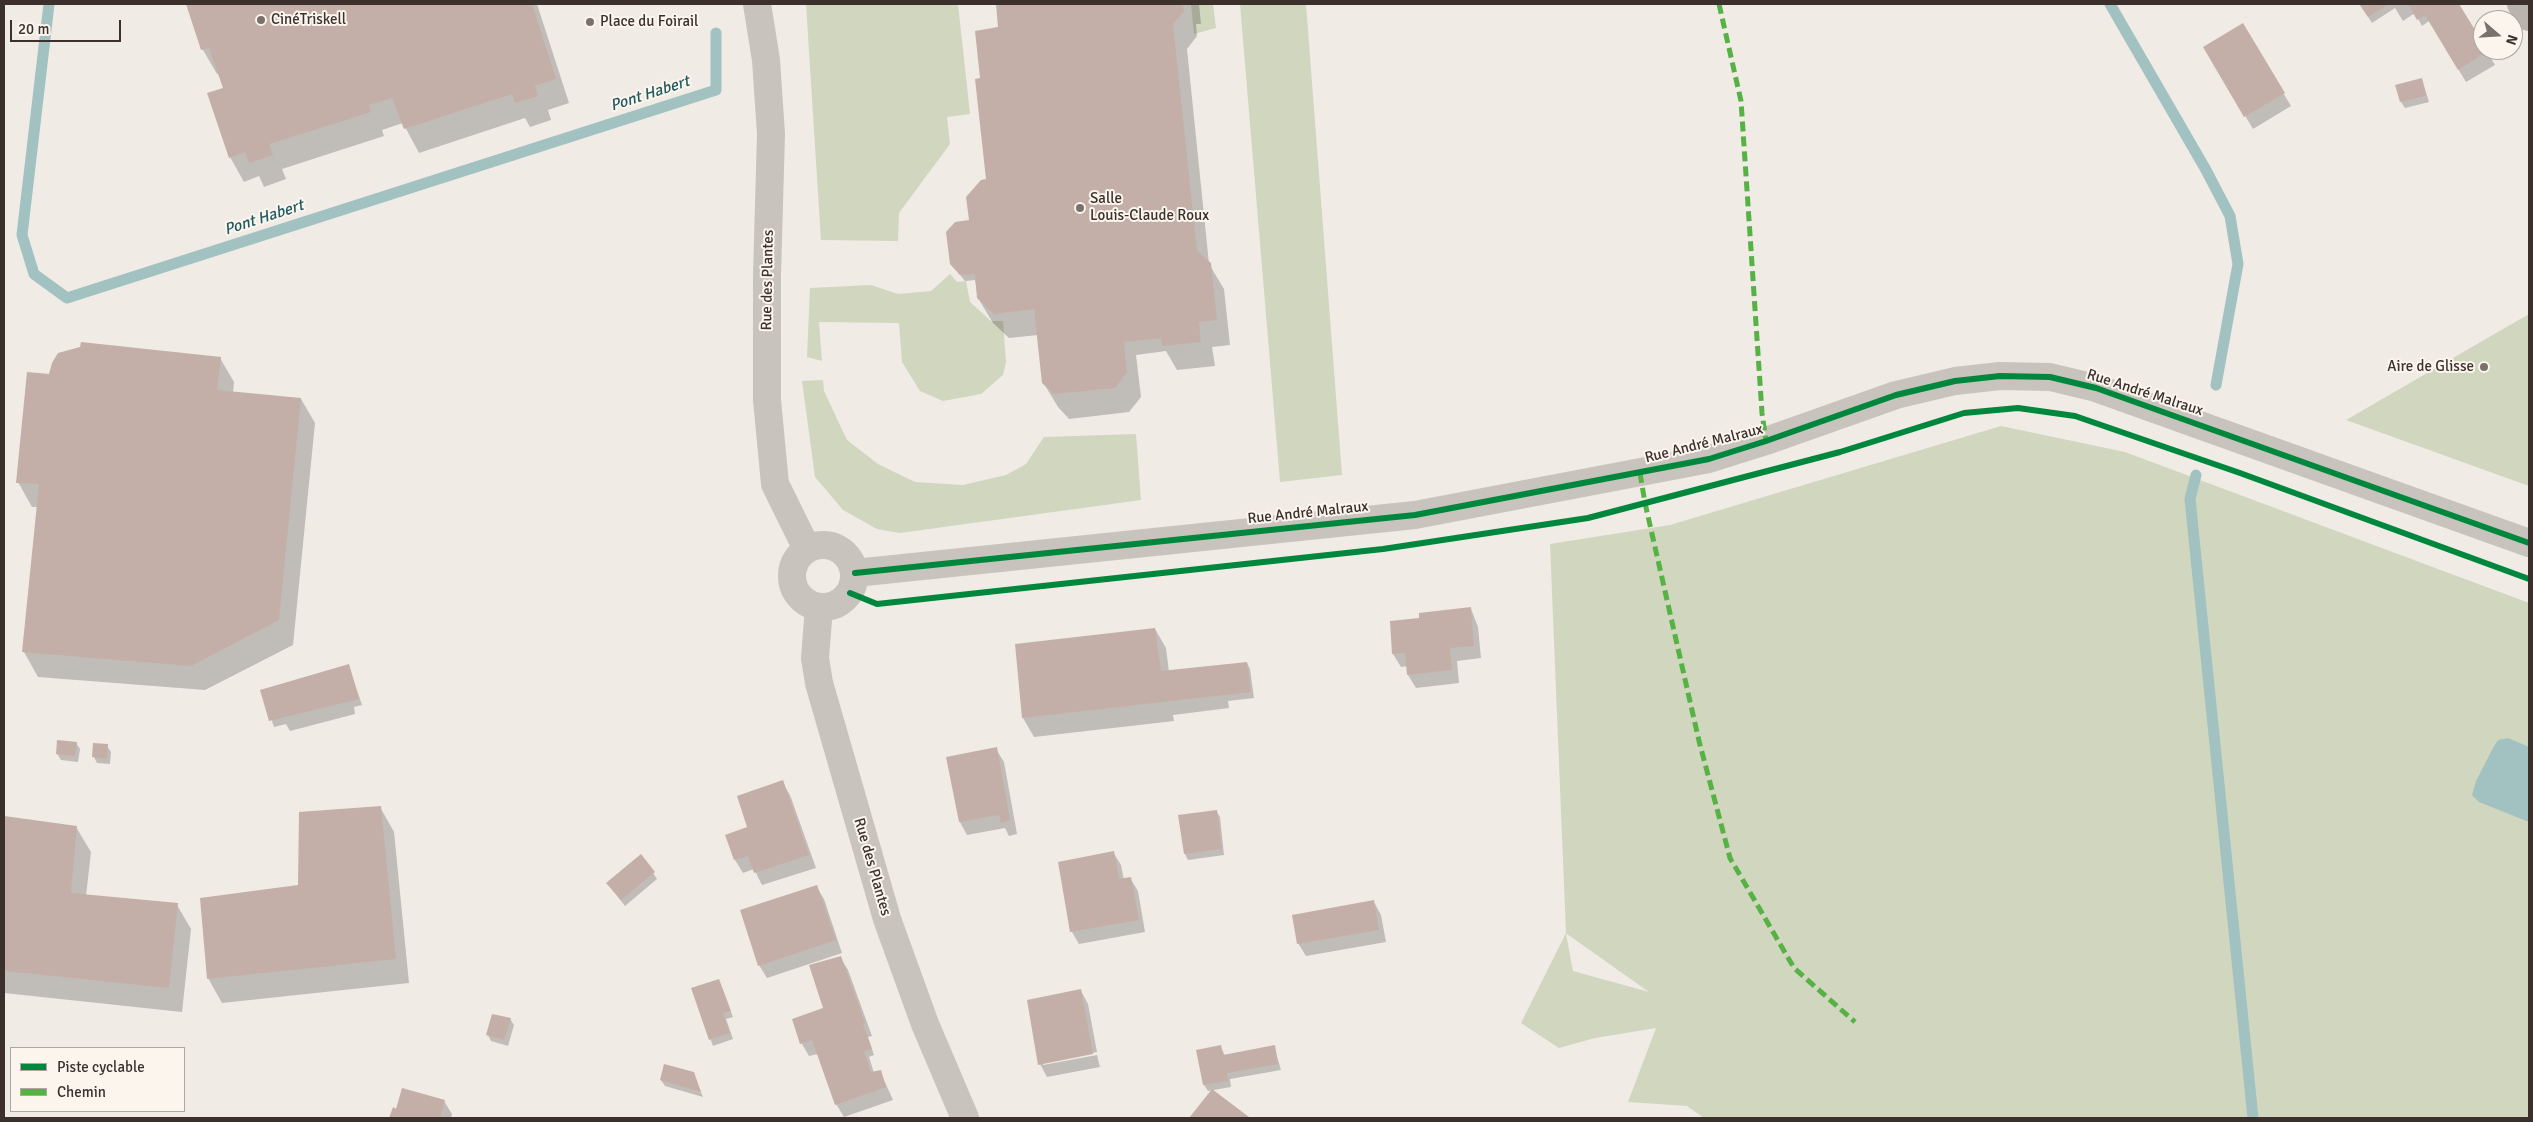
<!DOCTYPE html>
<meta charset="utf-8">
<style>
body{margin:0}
#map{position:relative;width:2533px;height:1122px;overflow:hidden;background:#f0ebe5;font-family:Signika,sans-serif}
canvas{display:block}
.frame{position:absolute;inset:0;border:5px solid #3b302b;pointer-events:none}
.legend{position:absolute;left:10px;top:1047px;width:175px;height:65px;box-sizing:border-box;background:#fbf5ee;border:1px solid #aea6a0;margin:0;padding:6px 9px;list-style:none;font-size:15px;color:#3b302b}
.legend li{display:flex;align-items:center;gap:10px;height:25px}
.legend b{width:25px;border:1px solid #aea6a0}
.north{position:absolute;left:2473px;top:10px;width:50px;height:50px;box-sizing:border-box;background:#fbf5ee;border:1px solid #aea6a0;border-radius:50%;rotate:109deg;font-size:14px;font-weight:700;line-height:20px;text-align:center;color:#3b302b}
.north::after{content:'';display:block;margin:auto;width:18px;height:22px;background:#7a716c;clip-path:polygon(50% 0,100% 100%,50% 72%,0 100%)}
.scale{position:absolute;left:10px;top:20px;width:111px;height:22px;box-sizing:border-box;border:2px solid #3b302b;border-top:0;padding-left:6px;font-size:15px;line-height:18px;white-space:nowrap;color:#3b302b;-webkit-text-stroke:4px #fbf5ee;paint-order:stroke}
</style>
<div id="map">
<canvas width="2533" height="1122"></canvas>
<div class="frame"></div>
<ul class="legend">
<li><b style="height:6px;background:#00873e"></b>Piste cyclable</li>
<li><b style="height:6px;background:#57b246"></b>Chemin</li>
</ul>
<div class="north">N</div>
<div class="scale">20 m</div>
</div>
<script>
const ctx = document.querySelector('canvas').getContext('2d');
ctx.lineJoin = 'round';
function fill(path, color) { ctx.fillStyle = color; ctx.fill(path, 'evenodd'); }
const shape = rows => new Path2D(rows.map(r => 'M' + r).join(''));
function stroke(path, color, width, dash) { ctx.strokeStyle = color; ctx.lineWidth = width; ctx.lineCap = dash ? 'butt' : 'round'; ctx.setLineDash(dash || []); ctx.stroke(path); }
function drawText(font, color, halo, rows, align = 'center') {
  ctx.font = font + ' Signika,sans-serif'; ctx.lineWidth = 4; ctx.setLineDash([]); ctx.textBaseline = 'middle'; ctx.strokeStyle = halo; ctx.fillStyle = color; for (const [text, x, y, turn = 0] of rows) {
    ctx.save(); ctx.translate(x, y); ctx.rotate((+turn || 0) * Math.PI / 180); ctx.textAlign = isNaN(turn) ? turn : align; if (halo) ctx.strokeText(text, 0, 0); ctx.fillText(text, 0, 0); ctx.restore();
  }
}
const green = shape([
 [806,4,958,4,970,114,947,117,950,144,899,213,898,241,821,240],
 [1191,4,1213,4,1216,28,1194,34],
 [1240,4,1306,4,1342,475,1280,482],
 [950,274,957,282,966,281,970,302,991,321,1003,321,1006,362,1003,375,981,394,943,401,920,391,902,362,899,323,819,322,822,361,807,357,810,288,871,285,898,294,931,291],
 [2529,314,2529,486,2346,420],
 [823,380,824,391,847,440,878,464,915,482,963,485,1006,475,1026,464,1044,437,1136,434,1141,500,900,533,877,529,843,510,815,477,802,381],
 [2001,426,2125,452,2529,603,2529,1118,1704,1118,1687,1106,1628,1102,1656,1028,1595,1038,1559,1048,1521,1023,1566,933,1550,544,1670,525],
 [1566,934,1567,934,1649,992,1573,971]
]);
const water = shape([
 [2508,738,2529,747,2529,822,2479,802,2472,795,2476,781,2493,748,2498,740]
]);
const shadow = shape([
 [187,4,537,4,569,103,548,110,551,120,530,127,525,118,419,153,403,123,382,130,384,136,282,169,286,179,264,187,259,176,244,182,230,157,224,89,219,73,217,74,203,50],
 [997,4,1199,4,1201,24,1196,24,1197,36,1187,49,1209,264,1224,289,1230,345,1212,347,1215,366,1177,370,1166,351,1136,355,1141,397,1129,412,1069,419,1058,407,1043,382,1038,335,1009,338,993,323,978,298,975,280,965,281,951,264,973,229,988,180,982,80,1000,34],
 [2360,4,2458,4,2483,45,2483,50,2486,50,2495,65,2466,82,2429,21,2422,26,2415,13,2403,21,2395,8,2372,23],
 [2243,25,2291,106,2253,129,2205,48],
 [2422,79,2429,102,2405,108,2401,102],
 [220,358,234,382,233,393,301,399,315,423,293,645,205,690,38,677,24,652,38,507,32,507,18,482,50,375],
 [1471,609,1478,627,1481,658,1457,661,1459,683,1416,688,1408,675,1408,666,1401,667,1393,654,1420,619],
 [1155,629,1166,648,1169,672,1247,663,1250,669,1254,698,1228,701,1229,708,1173,715,1174,721,1034,737,1023,718],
 [349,666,362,705,354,707,355,714,290,731,286,724,274,727,262,691],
 [76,743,80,749,78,762,61,760,57,754],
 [107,746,111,752,110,764,97,763,94,757],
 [996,749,1004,762,1017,834,1009,836,1005,828,967,835,960,822,948,758],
 [782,782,790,795,816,868,762,885,754,869,743,873,735,860,749,828],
 [380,807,394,832,409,983,222,1003,208,978],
 [1216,811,1220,817,1224,855,1188,860,1185,854,1179,816],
 [4,817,76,827,91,852,86,896,177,905,191,929,182,1012,4,993],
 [1113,852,1121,865,1124,880,1130,878,1138,891,1145,932,1079,944,1072,932],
 [653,873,657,879,625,906,607,883],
 [816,886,824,899,842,953,767,978,759,965],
 [1374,902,1381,915,1386,942,1306,956,1298,943],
 [840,957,848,970,872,1036,868,1037,874,1055,869,1057,874,1073,880,1071,893,1100,844,1117,836,1104,818,1054,809,1056,802,1044,794,1019,825,1009],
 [719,981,733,1017,726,1019,733,1039,713,1046,693,989],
 [1081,991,1088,1004,1097,1052,1043,1063,1043,1065,1097,1055,1100,1067,1047,1077,1040,1064],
 [510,1019,514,1025,508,1046,491,1041,488,1035],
 [1274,1046,1281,1070,1230,1079,1231,1087,1208,1091,1204,1085,1221,1047,1225,1056],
 [693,1073,703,1097,665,1086,661,1080],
 [1212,1091,1248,1118,1191,1118],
 [444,1101,452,1114,451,1118,391,1118,393,1109]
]);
const stream = shape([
 [49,4,22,235,34,274,67,298,716,90,716,33],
 [2110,4,2206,170,2230,216,2238,264,2216,385],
 [2196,475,2190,499,2253,1118]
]);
const building = shape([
 [186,4,532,4,556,79,535,86,538,96,515,103,512,94,404,129,392,98,369,105,371,112,269,144,273,155,249,163,245,152,229,158,207,93,223,88,209,48,201,50],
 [996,4,1183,4,1184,11,1173,24,1197,251,1211,263,1217,320,1199,322,1201,342,1162,346,1161,338,1124,342,1127,372,1115,388,1054,394,1042,383,1034,309,994,314,977,298,975,274,960,275,950,264,946,232,955,222,969,220,966,197,981,180,986,179,975,79,980,78,975,31,998,27],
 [2359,4,2389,4,2368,17],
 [2408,4,2459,4,2483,43,2483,50,2488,51,2458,70,2425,15,2417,20],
 [2243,23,2285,93,2244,117,2203,47],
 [2422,78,2426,96,2400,102,2395,85],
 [81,342,221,357,217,390,301,398,279,620,191,666,22,652,39,484,16,483,27,372,49,374,52,363,58,353,80,347],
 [1471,607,1474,646,1450,648,1452,670,1407,675,1405,653,1392,654,1390,621,1419,618,1419,613],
 [1155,628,1161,671,1247,662,1251,692,1022,718,1015,644],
 [349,664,359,699,269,721,260,690],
 [57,740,77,742,75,756,56,754],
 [93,743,108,744,107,759,92,757],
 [997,747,1010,820,1001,823,999,815,959,822,946,757],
 [783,780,809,855,754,873,748,856,734,860,725,835,747,827,737,796],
 [381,806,396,959,207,979,200,898,298,885,299,812],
 [1217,810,1222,849,1184,854,1178,815],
 [4,816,77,826,71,893,178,903,169,988,4,971],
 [1114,851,1119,879,1131,877,1139,920,1070,932,1058,862],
 [641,854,655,872,621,900,606,883],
 [817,885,836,940,758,966,740,910],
 [1374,900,1379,930,1297,944,1292,915],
 [841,956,865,1023,863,1024,872,1049,864,1051,871,1072,881,1070,886,1087,835,1105,812,1040,800,1044,792,1019,823,1008,809,965],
 [719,979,731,1011,723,1013,730,1033,709,1040,691,988],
 [1081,989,1093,1054,1038,1065,1027,1000],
 [492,1014,511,1018,504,1040,486,1035],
 [1221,1045,1223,1055,1275,1045,1278,1064,1227,1073,1228,1081,1203,1085,1196,1050],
 [664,1064,694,1072,701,1092,660,1080],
 [402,1088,445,1100,440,1118,389,1118,393,1107,396,1109],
 [1212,1089,1249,1117,1248,1118,1189,1118]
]);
const minor = shape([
 [757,4,766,60,771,134,767,275,767,400,775,484,807,549],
 '792 576a31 31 0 1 1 62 0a31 31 0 1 1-62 0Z',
 [855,573,1415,515,1709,459,1766,441,1896,395,1955,381,2000,376,2050,377,2096,388,2529,543],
 [819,607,815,658,819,683,887,919,925,1024,965,1118]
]);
const secondary = shape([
 [2521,4,2529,17]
]);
const quiet = shape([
 [1719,4,1741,101,1762,413,1766,441],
 [1640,473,1645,503,1699,741,1730,858,1794,968,1855,1022]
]);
const cycleway = shape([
 [855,573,1415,515,1709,459,1766,441,1896,395,1955,381,2000,376,2050,377,2096,388,2529,543],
 [850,593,877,604,1383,549,1588,518,1840,452,1964,413,2018,408,2075,416,2240,473,2529,579]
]);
const markers = [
 [261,20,5,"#7a716c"],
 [590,22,5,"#7a716c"],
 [1080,208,5,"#7a716c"],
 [2484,367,5,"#7a716c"]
];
const poiNames = [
 ["CinéTriskell",271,20],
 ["Place du Foirail",600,22],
 ["Salle",1090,199],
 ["Louis-Claude Roux",1090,216],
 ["Aire de Glisse",2474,367,"right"]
];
const streetNames = [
 ["Rue des Plantes",768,280,-89],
 ["Rue André Malraux",2145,393,18],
 ["Rue André Malraux",1704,444,-14],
 ["Rue André Malraux",1308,513,-6],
 ["Rue des Plantes",872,867,74]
];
const waterNames = [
 ["Pont Habert",650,94,-18],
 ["Pont Habert",264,218,-18]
];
fill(green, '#d1d6bf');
fill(water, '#a1c2c1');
fill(shadow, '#0003');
stroke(stream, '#a1c2c1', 11);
fill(building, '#c3afa7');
stroke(minor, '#c9c3be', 28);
stroke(secondary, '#bab3ae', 28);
stroke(quiet, '#57b246', 5, [10, 5]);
stroke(cycleway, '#00873e', 6);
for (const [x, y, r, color] of markers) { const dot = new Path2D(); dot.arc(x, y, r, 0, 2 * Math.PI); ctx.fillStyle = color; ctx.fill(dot); stroke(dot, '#fbf5ee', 2); }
drawText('15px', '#3b302b', '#fbf5ee', poiNames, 'left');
drawText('15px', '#3b302b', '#fbf5ee', streetNames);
drawText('italic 16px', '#1f5a5e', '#fbf5ee', waterNames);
</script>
